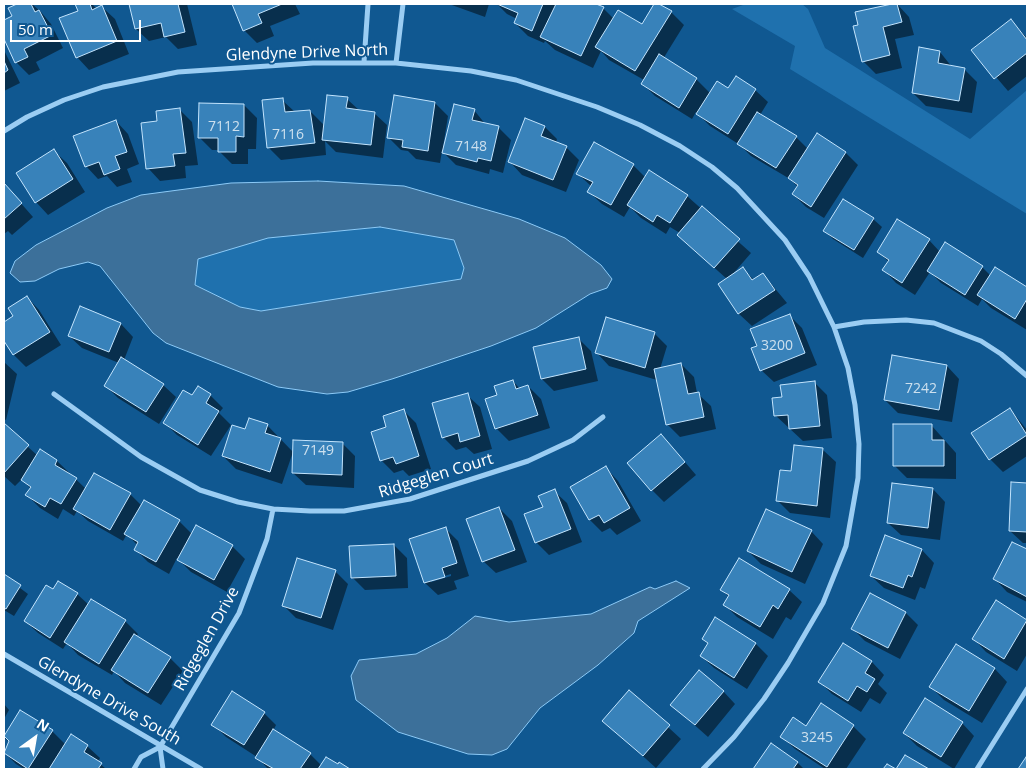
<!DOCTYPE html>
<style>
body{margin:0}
#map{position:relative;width:1031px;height:773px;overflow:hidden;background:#105891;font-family:"Open Sans",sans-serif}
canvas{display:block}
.frame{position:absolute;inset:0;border:5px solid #fff;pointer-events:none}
.north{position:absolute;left:10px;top:713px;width:50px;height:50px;-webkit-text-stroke:4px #105891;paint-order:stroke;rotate:32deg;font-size:14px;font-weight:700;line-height:20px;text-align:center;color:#fff}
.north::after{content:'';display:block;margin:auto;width:18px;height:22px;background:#fff;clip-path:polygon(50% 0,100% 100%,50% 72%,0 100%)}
.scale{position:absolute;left:10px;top:20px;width:131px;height:22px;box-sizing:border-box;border:2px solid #fff;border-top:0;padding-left:6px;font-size:15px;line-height:18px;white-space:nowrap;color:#fff;-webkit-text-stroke:4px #105891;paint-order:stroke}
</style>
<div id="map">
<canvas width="1031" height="773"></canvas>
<div class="frame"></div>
<div class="north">N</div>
<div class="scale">50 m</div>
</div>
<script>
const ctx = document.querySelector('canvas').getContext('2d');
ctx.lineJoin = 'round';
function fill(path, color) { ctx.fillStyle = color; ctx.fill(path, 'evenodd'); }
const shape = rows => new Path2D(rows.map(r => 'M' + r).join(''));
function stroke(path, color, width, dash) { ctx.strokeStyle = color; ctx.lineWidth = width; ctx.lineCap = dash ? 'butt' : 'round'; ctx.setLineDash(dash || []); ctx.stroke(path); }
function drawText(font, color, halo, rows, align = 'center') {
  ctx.font = font + ' "Open Sans",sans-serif'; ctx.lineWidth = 4; ctx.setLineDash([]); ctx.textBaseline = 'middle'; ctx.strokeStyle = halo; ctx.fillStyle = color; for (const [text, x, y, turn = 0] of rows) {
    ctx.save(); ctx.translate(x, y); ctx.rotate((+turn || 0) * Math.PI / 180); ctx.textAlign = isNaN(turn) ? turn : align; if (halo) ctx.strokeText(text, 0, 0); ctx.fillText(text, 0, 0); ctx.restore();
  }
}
const green = shape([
 [746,4,802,4,808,9,825,48,970,139,1027,90,1027,214,790,69,795,46,732,9],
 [380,227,454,240,464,268,461,279,261,311,240,307,195,285,197,259,268,238]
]);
const water = shape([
 [318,181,404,186,519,219,565,238,601,265,612,279,607,288,590,294,536,328,491,346,392,379,348,392,327,394,278,387,166,343,153,333,100,266,88,262,59,269,35,281,20,282,10,273,15,261,36,245,107,208,141,195,231,183,318,181],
 [380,227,454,240,464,268,461,279,261,311,240,307,195,285,198,259,268,238,380,227],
 [676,581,690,588,638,621,634,633,598,665,540,708,507,749,492,755,468,754,398,732,356,700,351,676,359,660,416,654,447,638,475,616,509,622,591,614,650,587,655,589,676,581]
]);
const shadow = shape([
 [20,4,32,4,41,12,51,24,63,48,36,62,40,70,29,75,16,62,4,37,4,21,14,16,10,9],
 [76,4,92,4,97,9,102,7,115,19,129,54,89,70,77,57,79,12],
 [130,4,187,4,197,45,178,49,166,37,149,41,136,29],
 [233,4,295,4,300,14,270,26,274,36,257,43,244,30],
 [449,4,489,4,485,17],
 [497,4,594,4,603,8,614,19,642,26,657,4,671,12,684,25,663,59,696,79,710,93,729,90,755,90,768,102,760,115,796,137,808,149,846,153,858,165,824,218,806,207,793,194,798,187,790,179,751,156,740,145,710,126,696,112,692,119,655,96,642,83,644,80,609,60,601,51,593,68,555,50,545,41,544,43,528,36,515,23,517,19,507,14],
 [897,4,909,17,914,35,895,39,902,68,876,74,863,61,855,27],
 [1010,20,1027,38,1027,76,1008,91,973,50],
 [4,50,20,83,4,91],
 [940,52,952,67,964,69,977,82,972,113,926,106,913,93],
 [395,97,435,103,448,116,443,147,445,147,474,110,486,125,499,128,511,140,503,173,490,169,489,174,456,165,442,151,440,163,416,159,408,151,401,150,388,137],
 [347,99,360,111,374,113,387,125,383,158,336,152,325,141,326,155,281,160,269,148,282,100,295,112,310,111,323,124,324,131],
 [244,105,257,118,256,149,248,149,248,164,232,164,218,150,212,150,200,138],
 [179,109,192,122,198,165,185,166,186,178,160,181,148,168,159,122],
 [116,121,128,134,139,164,127,169,132,182,117,187,107,176,98,179,86,166],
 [545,127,557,139,556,143,566,147,579,160,566,192,522,175,510,162],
 [54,151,67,163,85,192,48,215,36,202],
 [633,165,646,178,687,196,751,253,732,275,743,269,754,280,763,274,787,303,752,326,739,314,719,285,727,279,691,247,678,235,680,233,670,227,666,234,641,218,630,207,624,217,602,204,589,192,591,186,578,174],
 [4,184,33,217,12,235,8,231,4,234],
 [873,219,882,227,863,258,833,239,825,231],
 [929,240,940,252,982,267,991,276,995,268,1027,288,1027,330,991,308,982,299,978,306,941,283,930,272,915,295,896,283,884,270,889,262,878,252],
 [27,297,39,310,61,345,26,367,14,355,4,339,4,323,15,316],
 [790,316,802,328,817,365,774,382,761,370,758,346],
 [121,324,133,337,124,360,163,385,176,397,159,424,118,398,105,385,119,363,82,348,69,336],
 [654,333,667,346,660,369,681,364,694,377,697,393,711,406,716,429,680,437,667,424,657,380,609,366,597,353],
 [578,338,591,351,598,381,554,391,542,379],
 [4,362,17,374,6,420,4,419],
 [947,366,959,379,952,422,898,413,885,400],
 [513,381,520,389,528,386,541,399,550,428,509,441,496,428,499,396],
 [814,382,827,395,832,438,803,441,775,415],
 [210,395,223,408,219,413,231,425,211,456,177,435,164,422,192,397],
 [467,395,480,407,492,449,474,454,466,447,456,450,443,437],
 [1010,409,1027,430,1027,456,1003,472,990,459],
 [404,411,416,423,431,469,409,476,403,470,394,473,381,460,388,428],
 [4,425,38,456,41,451,57,461,86,489,130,494,142,506,179,521,192,534,232,546,245,559,227,592,191,572,177,558,169,574,148,562,135,549,138,546,127,534,123,541,88,521,77,511,74,516,63,509,58,519,40,508,27,495,31,489,22,479,15,486,4,476],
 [267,425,293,452,282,484,236,469,223,456,246,431],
 [932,426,956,453,956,479,907,478,894,465],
 [343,444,355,456,354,488,306,485,293,473],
 [795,446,823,450,836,462,830,518,790,513,778,501,793,472],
 [673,448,696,475,664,502,652,490],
 [606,468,618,481,641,521,617,535,610,528,602,532,590,520],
 [1012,484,1027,484,1027,543,1023,543,1010,531],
 [933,489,945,502,940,540,901,535,888,523],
 [554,491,567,503,582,542,549,555,536,542,544,508],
 [499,508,512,521,527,562,496,573,483,561],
 [445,528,458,541,469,576,454,581,457,589,438,595,425,583],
 [451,574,451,576,431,582,431,580],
 [811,531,823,544,805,584,761,564,748,551],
 [886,537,922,550,934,563,925,589,920,587,915,600,884,588,871,576],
 [1013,543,1027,551,1027,602,1007,592,995,579],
 [394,545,407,558,408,588,365,590,352,577],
 [335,571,348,584,333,630,296,618,283,605],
 [4,576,28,594,14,616,4,610],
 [721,589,789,590,802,602,791,620,786,617,773,639,737,617,725,605,729,597],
 [53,591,77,594,89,605,125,621,138,634,136,637,170,658,183,671,161,705,125,683,114,671,112,675,78,655,67,643,63,649,38,633,25,621],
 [871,594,906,613,918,625,900,659,865,641,853,629],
 [997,602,1027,621,1027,654,1017,671,986,652,974,639],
 [716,619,756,644,768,656,747,689,714,668,701,656,709,644,703,639],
 [843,645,872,662,884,675,878,684,887,693,880,704,870,698,861,712,832,694,820,682],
 [956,646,995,669,1007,682,982,723,944,700,931,687],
 [723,691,735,704,708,737,672,705],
 [630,692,681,739,656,768,604,721],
 [4,704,9,710,4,719],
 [21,711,52,731,66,745,87,746,100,758,98,762,106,769,24,769,16,764,4,752,9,742,5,738],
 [264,713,276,725,273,731,310,754,322,766,327,758,346,769,268,769,257,757,226,737,213,724],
 [962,723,974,736,954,769,917,746,904,733],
 [853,726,866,739,846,769,825,769,795,749,782,737,807,727],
 [772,745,798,763,804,769,755,769]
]);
const building = shape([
 [17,4,31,4,35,12,39,10,52,35,24,49,28,57,15,63,4,39,4,20,12,16,8,8,17,4],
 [75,4,90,4,92,10,102,5,117,41,76,58,59,18,78,11,75,4],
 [129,4,178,4,185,32,164,37,161,23,135,29,129,4],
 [232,4,282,4,258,14,262,23,243,31,232,4],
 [497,4,543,4,532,31,514,23,518,13,497,4],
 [556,4,596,4,604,7,581,56,540,37,556,4],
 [654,4,659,4,672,11,635,71,595,47,618,10,642,24,654,4],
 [892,4,897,4,902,22,883,27,890,55,862,62,853,26,858,25,855,12,892,4],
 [1011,19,1027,40,1027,53,994,79,971,50,1011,19],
 [919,47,940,51,938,63,965,68,959,101,912,93,919,47],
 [659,54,697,78,679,108,641,84,659,54],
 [4,61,8,70,4,73,4,61],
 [736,76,756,89,728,134,696,114,717,81,728,88,736,76],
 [327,95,348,97,346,108,375,112,371,145,322,140,327,95],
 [394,95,435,102,428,151,402,147,403,140,387,138,394,95],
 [283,98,285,112,310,110,315,143,267,148,262,100,283,98],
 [199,103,244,104,244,137,236,136,236,152,218,152,218,138,198,138,199,103],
 [454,104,475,109,472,120,499,126,491,161,478,158,477,162,442,153,454,104],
 [180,108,186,153,173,154,175,166,146,169,141,123,157,121,156,111,180,108],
 [757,112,797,136,776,168,737,144,757,112],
 [525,118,545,126,541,136,567,146,553,180,508,162,525,118],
 [116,120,127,152,115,156,120,169,104,175,99,162,85,167,73,136,116,120],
 [817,133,846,152,811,207,792,194,798,185,788,178,817,133],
 [594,142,634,164,611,205,587,192,593,182,576,174,594,142],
 [54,149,73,179,35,203,16,173,54,149],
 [649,170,688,195,670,223,657,215,653,222,627,205,649,170],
 [4,183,22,203,4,219,4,183],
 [843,199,874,218,854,250,823,231,843,199],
 [702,206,740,239,714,268,677,235,702,206],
 [897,219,930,239,902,283,882,270,889,260,877,252,897,219],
 [945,242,983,266,965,295,927,271,945,242],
 [743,267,752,280,763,273,775,290,738,314,718,284,743,267],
 [995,267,1027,287,1027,299,1015,319,977,295,995,267],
 [27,296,50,332,13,355,4,341,4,322,13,316,8,308,27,296],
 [80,306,121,323,109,352,68,336,80,306],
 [790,314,805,353,760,371,751,348,757,346,750,329,790,314],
 [606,317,655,332,645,368,595,353,606,317],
 [579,337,586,369,541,379,533,347,579,337],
 [892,355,947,365,939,410,884,400,892,355],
 [121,357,164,384,146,412,104,386,121,357],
 [681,363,688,394,699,392,704,417,666,425,654,369,681,363],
 [513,380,516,389,528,385,538,415,495,429,485,399,497,395,494,386,513,380],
 [815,381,820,426,789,429,788,415,774,416,772,398,782,397,780,385,815,381],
 [198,386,211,394,206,403,219,411,198,445,163,423,183,390,192,395,198,386],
 [468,393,480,436,460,442,458,433,442,438,432,403,468,393],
 [1010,408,1027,435,989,460,971,433,1010,408],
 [404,409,419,456,396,464,393,457,380,461,371,432,386,427,383,416,404,409],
 [249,418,268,424,265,433,281,438,270,472,222,456,232,425,245,429,249,418],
 [4,423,29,445,4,473,4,423],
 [893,424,932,424,932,440,944,440,944,466,893,466,893,424],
 [661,434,685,462,651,491,627,463,661,434],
 [293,440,343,442,342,475,292,473,293,440],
 [794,445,823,448,817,506,776,501,780,470,791,471,794,445],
 [40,449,57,460,55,465,77,478,61,504,50,498,45,507,25,495,31,487,21,480,40,449],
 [606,466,630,508,604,523,599,515,589,520,570,487,606,466],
 [94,473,131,493,110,530,73,509,94,473],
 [1011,482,1027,483,1027,532,1009,531,1011,482],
 [892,483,933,488,928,528,887,523,892,483],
 [555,489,571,529,535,543,524,514,543,507,538,496,555,489],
 [144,500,180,520,156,562,134,550,138,542,124,534,144,500],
 [499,507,515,550,482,562,466,519,499,507],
 [766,509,812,530,792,572,747,551,766,509],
 [196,525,233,545,214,580,177,560,196,525],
 [446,527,457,563,442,568,445,577,424,583,409,539,446,527],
 [885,535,922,549,912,577,908,575,903,588,870,576,885,535],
 [1012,542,1027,549,1027,597,993,579,1012,542],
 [394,544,396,576,351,578,349,546,394,544],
 [297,558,336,570,321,618,282,606,297,558],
 [739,558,790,589,778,609,773,605,760,627,723,605,729,595,720,590,739,558],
 [4,574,21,585,6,609,4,608,4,574],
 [58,581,78,593,50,638,24,621,46,585,53,589,58,581],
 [870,593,906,612,888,648,851,629,870,593],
 [91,599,126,620,99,664,64,642,91,599],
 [996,600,1027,620,1004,659,972,639,996,600],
 [715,617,756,643,734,678,700,656,708,643,702,639,715,617],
 [134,634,171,657,148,693,111,670,134,634],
 [843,643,872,661,865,673,875,679,867,692,857,686,848,701,818,682,843,643],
 [956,644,995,668,969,711,929,687,956,644],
 [699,670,724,691,695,725,670,705,699,670],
 [629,690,670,725,643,756,602,721,629,690],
 [232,691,265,712,244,745,211,725,232,691],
 [925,698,963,722,941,757,903,733,925,698],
 [821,703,854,725,827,767,780,737,793,717,806,726,821,703],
 [20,710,53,730,28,769,4,753,9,741,4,736,20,710],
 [273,729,311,753,300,769,274,769,255,758,273,729],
 [71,734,88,745,84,752,102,763,98,769,49,769,71,734],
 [771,743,798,762,793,769,753,769,771,743],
 [905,755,929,769,896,769,905,755],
 [326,757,338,764,339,762,350,769,318,769,326,757],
 [1026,757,1027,769,1018,769,1026,757],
 [887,764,896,769,883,769,887,764]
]);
const minor = shape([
 [364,62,368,4],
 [396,63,403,4],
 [4,131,27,117,64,100,103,87,178,72,313,63,396,63,471,71,516,80,597,107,640,125,680,146,712,167,737,188,785,240,809,276,834,327,848,368,855,405,859,444,858,478,846,546,823,603,788,663,764,699,734,737,703,769],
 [834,327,864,322,906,320,934,323,981,341,1001,354,1027,376],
 [54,394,141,457,200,490,238,502,273,509,310,511,344,511,410,499,528,461,573,440,603,417],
 [4,654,201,769],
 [160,747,163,769],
 [134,769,141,757,160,747,239,613,267,539,273,509],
 [977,769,1027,689]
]);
const numberNames = [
 ["7112",224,127],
 ["7116",288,135],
 ["7148",471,147],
 ["3200",777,346],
 ["7242",921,389],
 ["7149",318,451],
 ["3245",817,738]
];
const streetNames = [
 ["Glendyne Drive North",307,53,-2],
 ["Ridgeglen Court",436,476,-17],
 ["Ridgeglen Drive",207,639,-61],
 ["Glendyne Drive South",109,701,30]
];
fill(green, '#1f71ae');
fill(water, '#3c709a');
stroke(water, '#8ccaf7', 1);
fill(shadow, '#0007');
fill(building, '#3882ba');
stroke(building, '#c3e4fd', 1);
stroke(minor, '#9bcdf3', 5);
drawText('14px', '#cde0ee', null, numberNames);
drawText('16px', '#fff', '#105891', streetNames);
</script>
